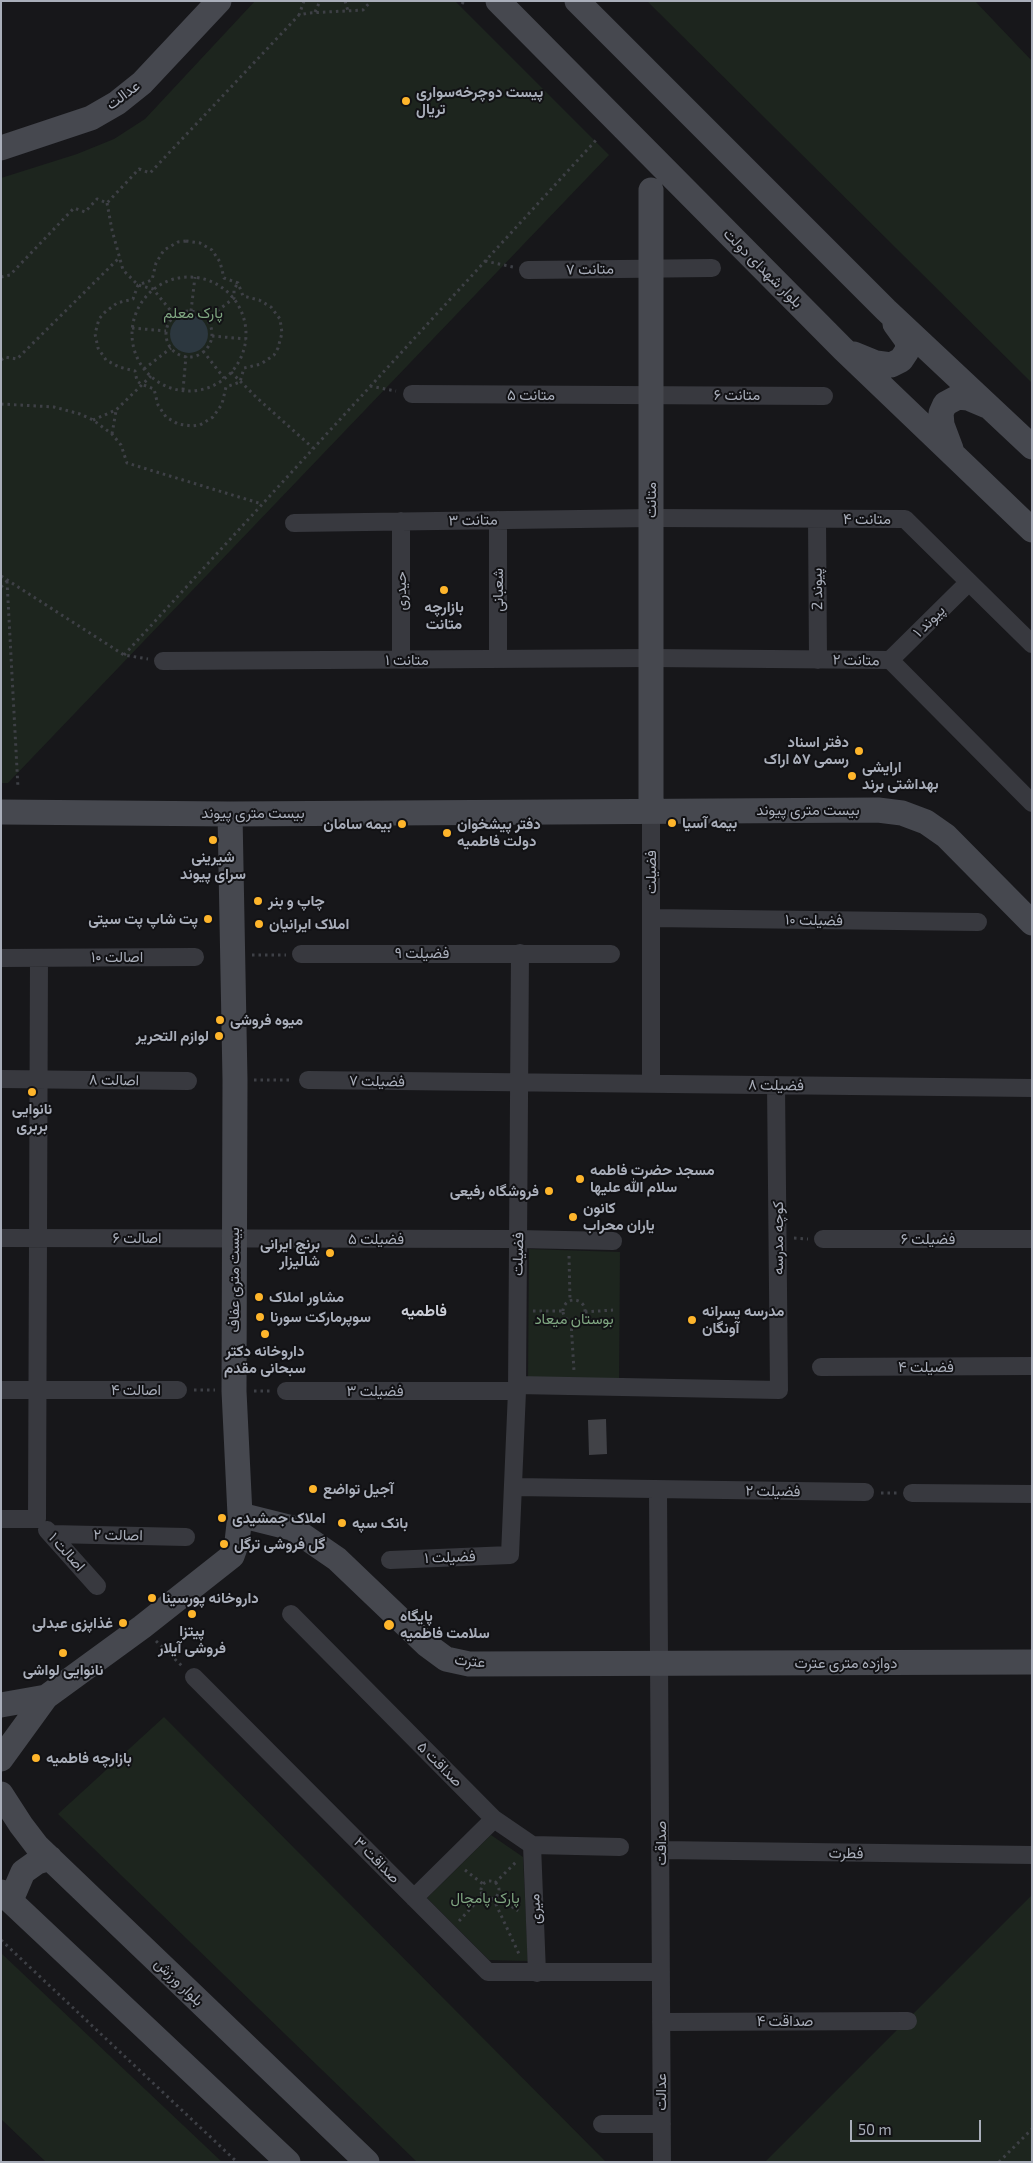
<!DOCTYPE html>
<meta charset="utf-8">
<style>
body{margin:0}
#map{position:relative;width:1033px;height:2163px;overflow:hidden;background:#17171a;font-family:"Exo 2",sans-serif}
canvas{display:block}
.frame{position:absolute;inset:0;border:2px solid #a9aeba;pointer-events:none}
.scale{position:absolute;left:850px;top:2120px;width:131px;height:22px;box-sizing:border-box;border:2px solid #a9aeba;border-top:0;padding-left:6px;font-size:15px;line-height:18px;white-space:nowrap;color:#a9aeba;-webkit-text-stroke:4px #121215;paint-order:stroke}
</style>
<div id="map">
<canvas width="1033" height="2163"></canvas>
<div class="frame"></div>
<div class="scale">50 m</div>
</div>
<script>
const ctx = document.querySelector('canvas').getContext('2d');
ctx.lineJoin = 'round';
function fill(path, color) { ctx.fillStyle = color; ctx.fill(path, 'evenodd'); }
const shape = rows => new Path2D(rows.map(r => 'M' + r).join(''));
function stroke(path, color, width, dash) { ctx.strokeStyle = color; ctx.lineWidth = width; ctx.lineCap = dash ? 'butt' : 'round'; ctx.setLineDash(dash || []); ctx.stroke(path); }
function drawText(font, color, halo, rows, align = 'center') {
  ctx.font = font + ' "Exo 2",Vazirmatn,sans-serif'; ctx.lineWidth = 4; ctx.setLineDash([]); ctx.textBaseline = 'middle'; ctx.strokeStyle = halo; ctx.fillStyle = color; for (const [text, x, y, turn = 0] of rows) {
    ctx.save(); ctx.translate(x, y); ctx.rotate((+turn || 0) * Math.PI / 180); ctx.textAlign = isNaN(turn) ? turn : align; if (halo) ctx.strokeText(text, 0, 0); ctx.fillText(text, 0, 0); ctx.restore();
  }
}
const green = shape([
 [255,1,455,1,609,155,8,783,1,783,1,178,77,154,114,139,145,119],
 [647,1,975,1,1032,61,1032,383],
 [529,1249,620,1252,619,1379,528,1378],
 [164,1717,606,2162,417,2162,58,1814],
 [491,1835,523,1857,528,1961,489,1960,427,1898],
 [1032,1895,1032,2162,765,2162],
 [1,1953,222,2162,46,2162,1,2119]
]);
const water = shape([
 '170 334a19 19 0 1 1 38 0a19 19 0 1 1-38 0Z'
]);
const building = shape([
 [606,1419,607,1454,589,1455,588,1420]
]);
const path = shape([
 [304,1,299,15,309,13,363,10,371,1],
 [345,1,348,11],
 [462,4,464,1],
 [315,12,320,1],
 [107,203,112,230,123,270,138,285,153,289,175,316],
 [186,241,200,243,212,250,220,262,224,278,238,283,243,296,259,300,271,307,280,319,282,333,278,348,274,355,261,364,244,368,240,382,226,387,222,404,213,417,200,425,192,426,178,424,166,417,158,405,154,389,141,384,137,381,135,371,119,367,106,360,98,348,95,334,99,319,104,313,117,303,133,299,138,285,152,280,156,263,164,250,178,242,186,241],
 [485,261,513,267],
 [1,277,10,275,74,208,85,212,97,199,107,203,139,169,150,173,299,15],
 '132 334a57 57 0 1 1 114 0a57 57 0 1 1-114 0Z',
 [191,311,195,277],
 '166 334a23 23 0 1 1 46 0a23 23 0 1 1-46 0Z',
 [207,319,234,298,234,289,238,283],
 [132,328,166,331],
 [212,336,246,339],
 [203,351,224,378],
 [1,360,5,357,17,359,119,258],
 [144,369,171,348],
 [231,372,256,397,313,448],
 [370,386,396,391],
 [183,390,186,356],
 [1,404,54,407,80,414,93,420,112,434,121,445,127,463,262,504],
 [93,420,116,410,151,376],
 [112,434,116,411],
 [1,576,124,655,148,659],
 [7,581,18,788],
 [1,587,7,581],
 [124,655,598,138],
 [252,955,286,955],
 [254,1080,293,1080],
 [794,1238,808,1239],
 [569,1256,570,1300],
 '563 1311a11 11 0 1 1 22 0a11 11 0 1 1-22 0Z',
 [533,1311,562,1311],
 [585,1312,613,1310],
 [571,1322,574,1371],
 [194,1390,215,1390],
 [254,1391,270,1391],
 [881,1493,897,1493],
 [156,1641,182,1666],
 [465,1870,483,1884],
 '481 1890a9 9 0 1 1 18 0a9 9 0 1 1-18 0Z',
 [495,1883,516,1862],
 [496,1895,518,1911],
 [493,1898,519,1954],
 [459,1921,483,1895],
 [1,1940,237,2162],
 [999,2162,1032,2129]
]);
const street = shape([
 [528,270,712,268],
 [412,394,824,396],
 [817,519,818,660],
 [498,520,498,659],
 [294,523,651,518,905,519,1032,644],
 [401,660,401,521],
 [890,660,969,582],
 [163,661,651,658,890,660,1032,803],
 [651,811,651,1084],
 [651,918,978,922],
 [301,954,611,954],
 [1,958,195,957],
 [1,1079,188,1081],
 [308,1080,1032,1088],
 [1,1238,518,1239,613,1241],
 [823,1239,1032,1239],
 [821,1367,1032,1366],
 [517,1385,779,1390,776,1085],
 [1,1390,178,1390],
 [286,1391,517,1391],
 [514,1487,865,1492],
 [658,1490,662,2162],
 [912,1493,1032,1494],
 [1,1519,37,1519],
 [37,1519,39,958],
 [47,1530,97,1586],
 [51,1534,186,1537],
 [390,1560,510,1555,517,1391,520,953],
 [291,1614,494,1819,532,1845,620,1847],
 [194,1677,488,1972,661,1972],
 [532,1845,537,1973],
 [661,1850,1032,1855],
 [414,1898,494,1819],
 [661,2022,908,2021],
 [602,2124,662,2124]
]);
const secondary = shape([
 [498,1,843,349,1032,530],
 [577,1,886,310,1032,447],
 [1,148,91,118,117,103,142,83,219,1],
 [651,190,651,811],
 [854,354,876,363,891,365,901,360,907,351,908,342,895,324],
 [951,449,942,425,941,413,945,404,958,397,968,398,987,406],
 [1,812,230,814,878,810,902,813,926,822,946,836,1032,923],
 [240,1515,292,1528,337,1559,427,1645,446,1659,469,1664,1032,1662],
 [1,1705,46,1697],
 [1,1759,46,1697,142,1627,232,1556,237,1542,240,1515,234,1391,235,1080,230,814],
 [1,1794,21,1825,37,1846,367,2162],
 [1,1892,288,2162],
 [11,1900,23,1872,37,1862,50,1858]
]);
const markers = [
 [406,101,5,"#feb52b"],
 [444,590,5,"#feb52b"],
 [859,751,5,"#feb52b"],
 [852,776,5,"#feb52b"],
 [672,823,5,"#feb52b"],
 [402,824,5,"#feb52b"],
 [447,833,5,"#feb52b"],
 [213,840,5,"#feb52b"],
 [258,901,5,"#feb52b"],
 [208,919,5,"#feb52b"],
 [259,924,5,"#feb52b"],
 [220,1020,5,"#feb52b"],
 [219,1036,5,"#feb52b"],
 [32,1092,5,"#feb52b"],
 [580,1179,5,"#feb52b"],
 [549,1191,5,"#feb52b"],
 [573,1217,5,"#feb52b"],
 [330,1253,5,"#feb52b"],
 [259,1297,5,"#feb52b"],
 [260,1317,5,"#feb52b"],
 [692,1320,5,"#feb52b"],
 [265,1334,5,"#feb52b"],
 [313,1489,5,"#feb52b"],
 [222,1518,5,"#feb52b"],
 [342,1523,5,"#feb52b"],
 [224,1544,5,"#feb52b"],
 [152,1598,5,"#feb52b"],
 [192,1614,5,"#feb52b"],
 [123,1623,5,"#feb52b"],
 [389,1625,6,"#feb52b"],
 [63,1653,5,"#feb52b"],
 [36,1758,5,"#feb52b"]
];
const poiNames = [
 ["پیست دوچرخه‌سواری",416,92],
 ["تریال",416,109],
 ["بازارچه",444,607,"center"],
 ["متانت",444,624,"center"],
 ["دفتر اسناد",849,742,"right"],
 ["رسمی ۵۷ اراک",849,759,"right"],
 ["ارایشی",862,767],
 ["بهداشتی برند",862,784],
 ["بیمه آسیا",682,823],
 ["بیمه سامان",392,824,"right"],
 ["دفتر پیشخوان",457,824],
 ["دولت فاطمیه",457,841],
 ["شیرینی",213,857,"center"],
 ["سرای پیوند",213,874,"center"],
 ["چاپ و بنر",268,901],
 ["پت شاپ پت سیتی",198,919,"right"],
 ["املاک ایرانیان",269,924],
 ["میوه فروشی",230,1020],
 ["لوازم التحریر",209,1036,"right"],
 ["نانوایی",32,1109,"center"],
 ["بربری",32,1126,"center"],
 ["مسجد حضرت فاطمه",590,1170],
 ["سلام الله علیها",590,1187],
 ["فروشگاه رفیعی",539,1191,"right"],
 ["کانون",583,1208],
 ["یاران محراب",583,1225],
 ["برنج ایرانی",320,1244,"right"],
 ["شالیزار",320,1261,"right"],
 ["مشاور املاک",269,1297],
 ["مدرسه پسرانه",702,1311],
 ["آونگان",702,1328],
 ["سوپرمارکت سورنا",270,1317],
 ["داروخانه دکتر",265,1351,"center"],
 ["سبحانی مقدم",265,1368,"center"],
 ["آجیل تواضع",323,1489],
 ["املاک جمشیدی",232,1518],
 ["بانک سپه",352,1523],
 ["گل فروشی ترگل",234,1544],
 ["داروخانه پورسینا",162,1598],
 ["پایگاه",400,1616],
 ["سلامت فاطمیه",400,1633],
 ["غذاپزی عبدلی",113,1623,"right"],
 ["پیتزا",192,1631,"center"],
 ["فروشی آیلار",192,1648,"center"],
 ["نانوایی لواشی",63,1670,"center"],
 ["بازارچه فاطمیه",46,1758]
];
const streetNames = [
 ["عدالت",123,95,-37],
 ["بلوار شهدای دولت",763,268,45],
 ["متانت ۷",590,269,-1],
 ["متانت ۵",531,395],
 ["متانت ۶",737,395],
 ["متانت",651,500,-90],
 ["متانت ۴",867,519],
 ["متانت ۳",473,520,-1],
 ["پیوند 2",817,589,-91],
 ["شعبانی",498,590,-90],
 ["حیدری",401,591,-90],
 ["پیوند ۱",929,621,-45],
 ["متانت ۱",407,660],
 ["متانت ۲",856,660,1],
 ["بیست متری پیوند",808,810],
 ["بیست متری پیوند",253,813],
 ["فضیلت",651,872,-90],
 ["فضیلت ۱۰",814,920,1],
 ["فضیلت ۹",422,953],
 ["اصالت ۱۰",117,957],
 ["اصالت ۸",114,1080,1],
 ["فضیلت ۷",377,1081,1],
 ["فضیلت ۸",776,1085,1],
 ["اصالت ۶",137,1238],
 ["کوچه مدرسه",778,1238,-90],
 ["فضیلت ۵",376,1239],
 ["فضیلت ۶",928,1239],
 ["فضیلت",518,1254,-89],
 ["بیست متری عفاف",234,1280,-90],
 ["فضیلت ۴",926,1367],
 ["اصالت ۴",136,1390],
 ["فضیلت ۳",375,1391],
 ["فضیلت ۲",773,1491,1],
 ["اصالت ۲",118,1535,1],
 ["اصالت ۱",67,1552,48],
 ["فضیلت ۱",450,1557,-2],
 ["عترت",470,1661,6],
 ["دوازده متری عترت",846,1663],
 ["صداقت ۵",440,1764,45],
 ["صداقت",661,1843,-90],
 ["فطرت",846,1853,1],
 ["صداقت ۳",377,1860,45],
 ["میری",535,1909,-93],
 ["بلوار ورزش",179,1982,44],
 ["صداقت ۴",785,2021],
 ["عدالت",661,2092,-90]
];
const parkNames = [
 ["پارک معلم",193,313],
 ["بوستان میعاد",574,1319],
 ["پارک پامچال",485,1898]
];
const neighbourhoodNames = [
 ["فاطمیه",424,1311]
];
fill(green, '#1d251e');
fill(water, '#2c373f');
fill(building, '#414247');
stroke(path, '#3e4046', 3, [2.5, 4]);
stroke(street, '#38393f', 18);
stroke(secondary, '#46484f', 25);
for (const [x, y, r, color] of markers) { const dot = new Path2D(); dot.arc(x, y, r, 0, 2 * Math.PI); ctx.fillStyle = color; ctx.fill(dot); stroke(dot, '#121215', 2); }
drawText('bold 15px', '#a9aeba', '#121215', poiNames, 'left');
drawText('15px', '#a9aeba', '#121215', streetNames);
drawText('15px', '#7fa681', '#121215', parkNames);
drawText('bold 16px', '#cacdd6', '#121215', neighbourhoodNames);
</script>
